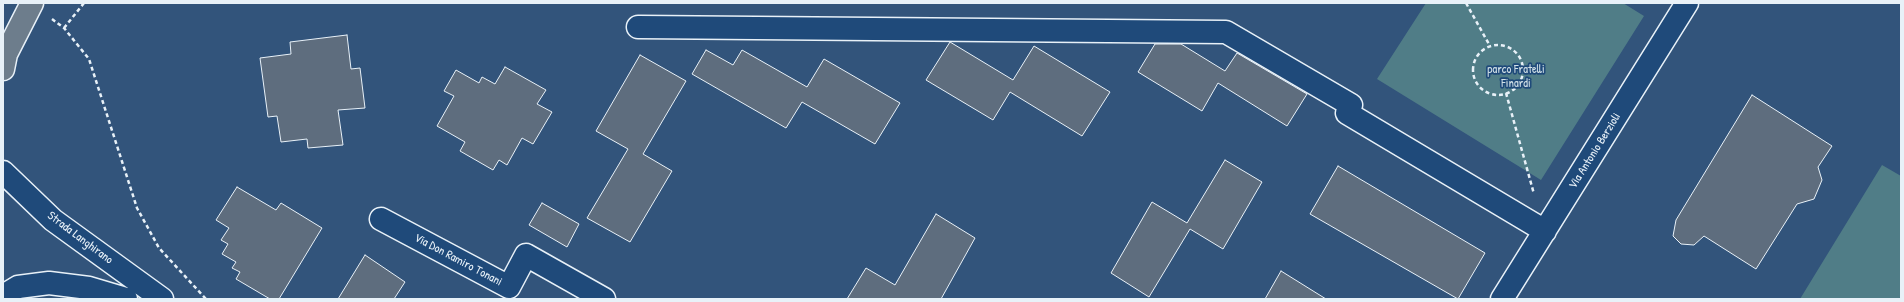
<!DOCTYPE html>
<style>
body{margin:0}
#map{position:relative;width:1904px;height:302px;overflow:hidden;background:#32547b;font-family:"Patrick Hand",sans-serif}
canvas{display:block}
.frame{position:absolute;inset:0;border:4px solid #e8f1f8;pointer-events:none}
</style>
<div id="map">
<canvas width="1904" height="302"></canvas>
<div class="frame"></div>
</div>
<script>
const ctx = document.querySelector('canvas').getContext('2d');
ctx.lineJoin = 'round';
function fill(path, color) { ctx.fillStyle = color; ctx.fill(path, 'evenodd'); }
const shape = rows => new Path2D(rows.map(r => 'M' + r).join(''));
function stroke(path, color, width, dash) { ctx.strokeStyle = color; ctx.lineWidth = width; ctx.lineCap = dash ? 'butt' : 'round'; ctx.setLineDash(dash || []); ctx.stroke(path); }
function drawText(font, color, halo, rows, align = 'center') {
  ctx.font = font + ' "Patrick Hand",sans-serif'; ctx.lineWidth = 3.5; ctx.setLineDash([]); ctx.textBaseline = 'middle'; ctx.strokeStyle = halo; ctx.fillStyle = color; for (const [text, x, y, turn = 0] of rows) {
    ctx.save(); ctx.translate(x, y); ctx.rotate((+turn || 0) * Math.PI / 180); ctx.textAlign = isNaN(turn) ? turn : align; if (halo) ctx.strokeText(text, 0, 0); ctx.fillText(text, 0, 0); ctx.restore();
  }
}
const green = shape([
 [1426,3,1623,3,1644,16,1541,180,1377,79],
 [1882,165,1901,176,1901,296,1899,299,1800,299]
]);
const building = shape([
 [347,35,351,69,360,68,365,108,338,110,343,145,308,148,307,139,281,142,277,116,268,117,260,58,291,54,290,42,347,35],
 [950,42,1013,80,1034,46,1110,92,1082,136,1010,92,993,120,926,80,950,42],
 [1155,44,1181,44,1225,71,1237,53,1307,94,1287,126,1218,83,1202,111,1138,72,1155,44],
 [706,50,733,65,742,50,807,87,824,59,900,103,875,144,802,102,786,128,692,74,706,50],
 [640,55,686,81,643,154,672,171,630,242,587,218,628,149,596,131,640,55],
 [505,67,546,90,537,104,552,112,533,144,522,138,507,165,499,160,493,170,460,151,465,142,437,126,454,96,444,91,456,70,479,83,482,77,495,84,505,67],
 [1752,95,1832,146,1818,167,1822,180,1814,199,1797,204,1756,269,1704,236,1694,245,1681,244,1673,236,1676,220,1752,95],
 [1225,160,1262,182,1223,249,1190,229,1149,297,1111,273,1152,202,1187,223,1225,160],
 [1338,166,1485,253,1458,299,1310,214,1338,166],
 [237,187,276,210,281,203,322,228,279,299,270,299,236,279,240,272,232,268,236,262,222,254,228,244,221,240,229,228,216,220,237,187],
 [542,203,579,224,567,247,529,225,542,203],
 [936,214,975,238,941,299,847,299,866,268,895,285,936,214],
 [365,255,405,282,394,299,338,299,365,255],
 [1281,271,1326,299,1265,299,1281,271]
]);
const path = shape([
 [1466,3,1490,46],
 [52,19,64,28,89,59,137,208,159,248,206,299],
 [64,28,84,3],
 '1473 70a25 25 0 1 1 50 0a25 25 0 1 1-50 0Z',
 [1506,93,1534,194]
]);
const street = shape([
 [638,27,1226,32,1351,105,1347,113,1545,231],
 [381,219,509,287,526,255,604,299],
 [1502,299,1687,3]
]);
const secondary = shape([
 [3,172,53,220,162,299],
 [3,296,18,287,49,283,89,288,126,299]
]);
const highway = shape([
 [3,69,6,54,32,3]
]);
const parkNames = [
 ["parco Fratelli",1516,70],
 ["Finardi",1516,84]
];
const streetNames = [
 ["Via Antonio Berzioli",1595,151,-58],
 ["Strada Langhirano",80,238,37],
 ["Via Don Ramiro Tonani",458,260,28]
];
fill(green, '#507d87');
fill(building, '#5e6d7e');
stroke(building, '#e8f1f8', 1);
stroke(street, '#e8f1f8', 25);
stroke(secondary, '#e8f1f8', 25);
stroke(highway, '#e8f1f8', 25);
stroke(path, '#e8f1f8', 2.5, [4, 3]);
stroke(street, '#1f4a7a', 22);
stroke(secondary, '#1f4a7a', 22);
stroke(highway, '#6d7d8c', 22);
drawText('12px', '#d1e0e7', '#1f4a7a', parkNames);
drawText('12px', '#e8f1f8', '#1f4a7a', streetNames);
</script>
